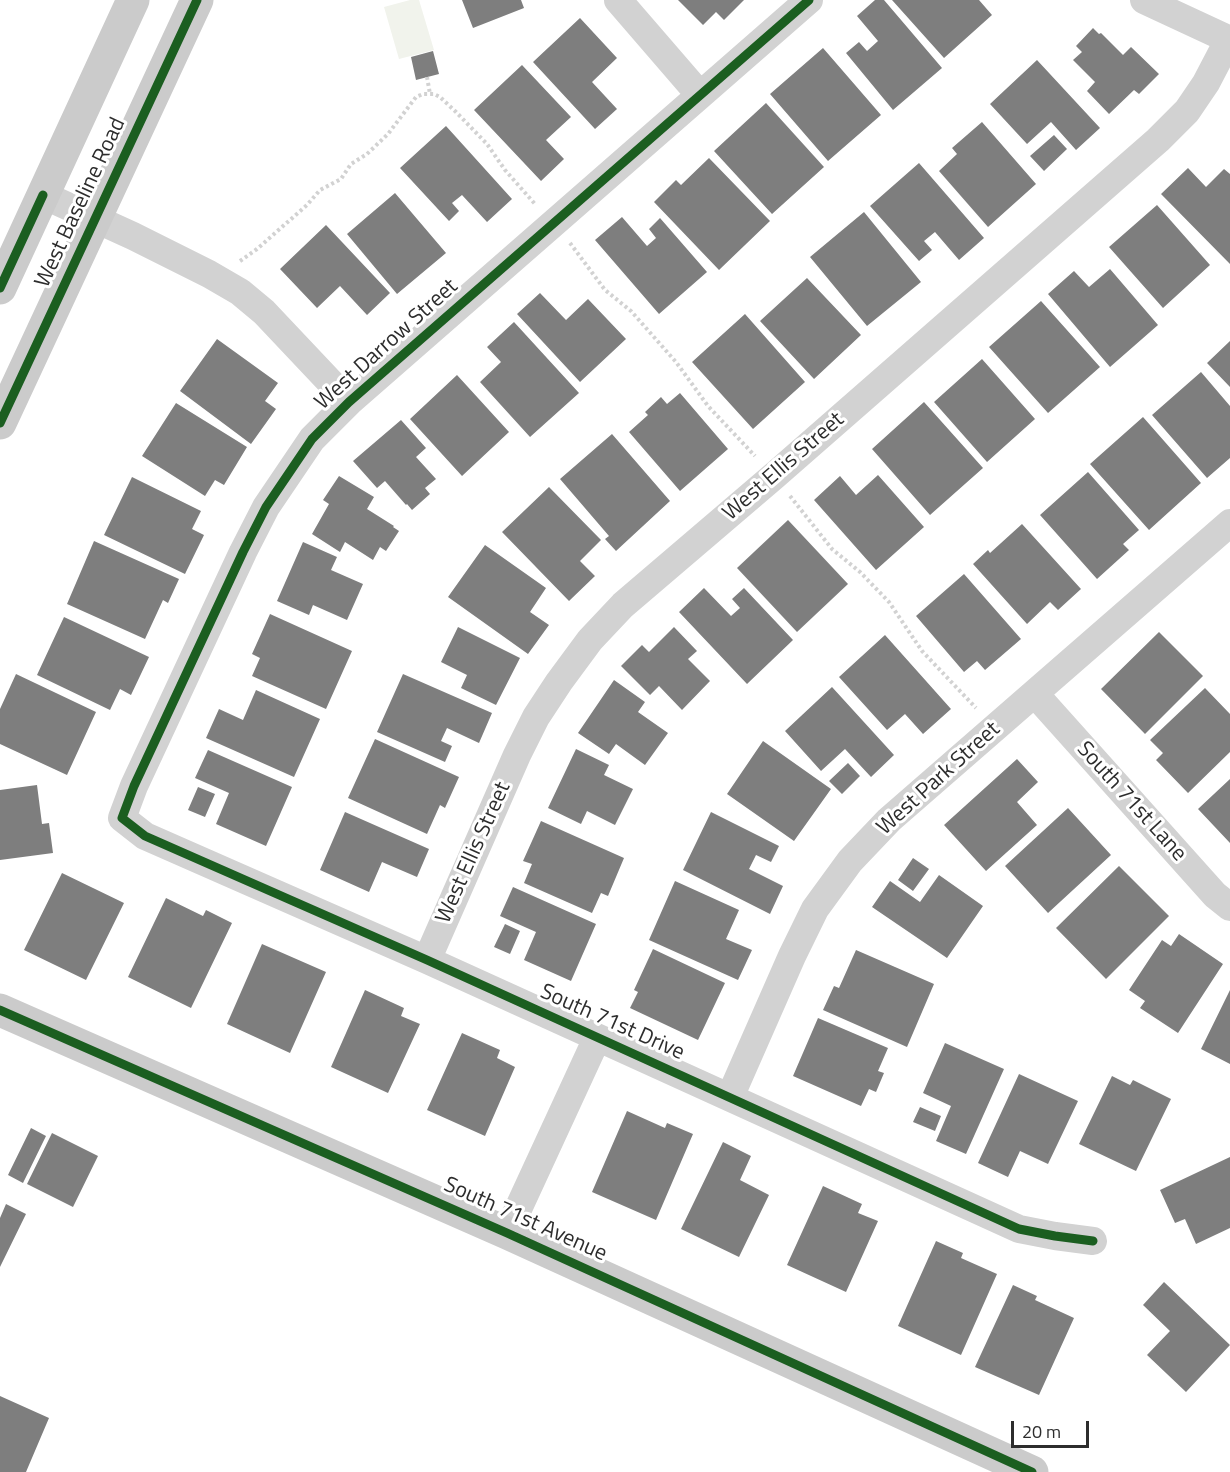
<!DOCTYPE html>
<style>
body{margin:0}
#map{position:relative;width:1230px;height:1472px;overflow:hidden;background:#fff;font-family:"Titillium Web",sans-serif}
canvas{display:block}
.scale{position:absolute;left:1011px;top:1421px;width:78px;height:27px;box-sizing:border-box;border:3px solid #2d2d2d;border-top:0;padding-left:8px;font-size:18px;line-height:21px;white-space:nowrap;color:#2d2d2d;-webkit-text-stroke:4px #fff;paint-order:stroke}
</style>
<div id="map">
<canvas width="1230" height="1472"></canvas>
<div class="scale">20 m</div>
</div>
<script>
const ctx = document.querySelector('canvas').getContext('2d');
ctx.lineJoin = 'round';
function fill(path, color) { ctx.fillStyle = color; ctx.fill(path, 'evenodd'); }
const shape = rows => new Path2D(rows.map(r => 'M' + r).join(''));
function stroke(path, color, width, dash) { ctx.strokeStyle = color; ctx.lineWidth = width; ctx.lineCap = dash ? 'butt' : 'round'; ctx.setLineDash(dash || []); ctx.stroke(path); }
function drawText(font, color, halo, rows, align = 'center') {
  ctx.font = font + ' "Titillium Web",sans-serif'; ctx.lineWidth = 6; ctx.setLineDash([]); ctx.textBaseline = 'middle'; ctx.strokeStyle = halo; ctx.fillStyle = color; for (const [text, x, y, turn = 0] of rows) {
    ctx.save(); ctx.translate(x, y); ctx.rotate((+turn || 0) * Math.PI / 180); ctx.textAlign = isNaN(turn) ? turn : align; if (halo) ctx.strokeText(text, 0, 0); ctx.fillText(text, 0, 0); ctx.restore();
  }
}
const green = shape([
 [410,0,419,0,434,50,399,59,384,7]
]);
const building = shape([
 [462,0,521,0,524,8,473,28],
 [678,0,744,0,724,20,716,12,703,25],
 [875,0,884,0,942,68,893,110,846,53,859,42,867,51,878,41,857,16],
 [892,0,979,0,992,15,944,58],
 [580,18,617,58,592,82,617,109,595,129,533,62],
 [1093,28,1099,34,1101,33,1123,55,1131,47,1159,74,1139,94,1134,90,1109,114,1087,91,1095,82,1073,60,1082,52,1076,46],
 [823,48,881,115,828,161,770,94],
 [433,51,439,74,416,80,411,57],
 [1037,60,1100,128,1076,150,1051,122,1027,144,990,104],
 [522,65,571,117,546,140,564,159,541,181,474,110],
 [766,103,824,167,772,214,714,151],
 [982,122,1036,184,988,227,939,171,957,154,952,148],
 [446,126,512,199,487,222,462,195,452,203,459,211,449,221,400,168],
 [1054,135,1067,149,1044,171,1030,156],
 [709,158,770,221,719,270,654,202,676,180,681,185],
 [919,163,984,238,959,260,935,232,924,241,932,250,919,261,870,206],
 [1188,168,1206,187,1224,169,1230,174,1230,264,1161,194],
 [395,193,446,253,397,294,347,234],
 [1157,205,1210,265,1163,308,1109,247],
 [864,212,921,282,867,326,810,257],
 [622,217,647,246,656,238,649,229,660,218,707,272,659,314,595,240],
 [326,225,390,293,367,315,340,286,317,308,280,269],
 [1110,269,1158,325,1110,367,1048,294,1074,271,1089,287],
 [807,278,861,335,814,379,760,321],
 [540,293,566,320,588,299,626,339,580,382,517,314],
 [1041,301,1100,367,1048,413,989,347],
 [745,314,805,382,753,429,692,362],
 [514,322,579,393,530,437,480,382,501,362,487,347],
 [217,339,278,383,265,401,276,409,251,444,180,391],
 [1230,341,1230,387,1207,363],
 [982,359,1035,419,987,462,934,402],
 [1201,372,1230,406,1230,458,1207,478,1152,415],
 [457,375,509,432,462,476,410,419],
 [680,393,728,449,680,491,629,432,648,415,645,412,661,397,667,404],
 [924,402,983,468,930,515,872,449],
 [176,403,247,447,224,485,215,480,205,496,142,456],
 [1143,417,1201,483,1149,530,1090,464],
 [401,420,426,448,416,457,436,479,425,488,430,494,412,510,407,504,406,505,385,481,377,488,353,461],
 [612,434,670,501,616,551,605,539,609,536,560,479],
 [1088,472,1139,530,1123,544,1129,550,1097,579,1040,515],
 [878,475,924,527,876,570,814,500,840,476,856,495],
 [339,476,374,497,367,509,394,526,393,527,399,531,386,551,380,547,373,560,345,542,340,552,312,534,329,504,323,500],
 [132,477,201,511,192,529,204,535,185,574,104,535],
 [549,487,601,540,580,561,595,576,569,601,502,532],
 [788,520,848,584,797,632,737,568],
 [1022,524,1081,589,1058,610,1050,602,1027,624,973,564,988,550,990,553],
 [94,541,179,579,168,603,163,600,145,639,67,604],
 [303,542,337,557,331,570,363,584,347,620,313,605,309,615,277,601],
 [485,545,546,588,530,612,549,625,528,654,448,597],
 [964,574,1021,639,985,670,977,661,964,672,916,616],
 [704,588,731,616,740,608,732,599,744,588,793,640,747,684,679,612],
 [270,614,352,651,326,709,252,676,260,658,252,654],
 [64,617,149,657,131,695,120,689,110,710,37,675],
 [458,627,520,658,496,705,461,688,467,675,441,662],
 [674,627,697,651,688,659,710,681,682,710,659,686,650,695,621,666,642,645,649,652],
 [1159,632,1203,676,1145,734,1101,689],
 [885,635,951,709,923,734,905,714,887,730,839,677],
 [16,674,96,712,67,775,0,744,0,709],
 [403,674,492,713,479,743,447,728,441,741,452,746,445,762,377,732],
 [614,680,645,702,638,712,668,733,645,765,616,744,609,754,578,733],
 [832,687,894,755,871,777,845,749,821,771,785,731],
 [1205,688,1230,714,1230,752,1188,793,1156,760,1163,753,1150,740],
 [256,690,320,719,294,777,206,738,219,709,243,720],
 [375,739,459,777,445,808,440,805,427,834,348,798],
 [763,741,831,789,794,841,727,794],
 [576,749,609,765,604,775,633,789,615,825,587,811,581,824,548,808],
 [208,750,292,787,266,846,216,824,229,793,195,778],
 [1017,759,1038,782,1017,802,1037,825,986,871,944,825],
 [848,763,860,776,842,794,829,781],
 [1230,779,1230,843,1198,809],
 [37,785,42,824,49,823,53,853,0,860,0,790],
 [198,787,215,794,205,817,188,810],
 [1068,808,1111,855,1048,913,1005,866],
 [345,812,429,849,417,877,382,862,369,892,320,870],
 [711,812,779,846,771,862,756,855,749,869,783,886,770,914,683,870],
 [541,821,624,858,608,896,601,893,592,913,524,883,532,864,523,861],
 [913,858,929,869,913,891,898,880],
 [1119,866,1169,916,1106,979,1056,928],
 [62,873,124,903,86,980,24,950],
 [939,875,983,906,947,958,872,907,890,881,920,902],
 [675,881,739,910,726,939,752,950,738,980,649,940],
 [513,887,596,924,571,981,524,960,536,932,500,916],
 [166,898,203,916,206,910,232,923,191,1008,128,977],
 [505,924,520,931,510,954,494,947],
 [1179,934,1223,964,1178,1033,1140,1008,1145,1001,1129,990,1162,940,1171,946],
 [262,944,326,972,290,1053,227,1024],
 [653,949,725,983,698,1040,630,1008,638,992,634,990],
 [856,950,934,984,907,1047,823,1010,834,986,839,988],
 [365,990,404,1008,401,1016,420,1024,388,1093,331,1067],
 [1230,990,1230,1064,1201,1049],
 [818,1018,888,1048,878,1071,884,1073,876,1092,869,1089,861,1106,793,1076],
 [462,1033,500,1050,497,1058,515,1067,485,1136,427,1110],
 [945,1043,1004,1069,966,1154,936,1141,951,1106,923,1093],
 [1019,1074,1078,1101,1048,1164,1020,1151,1008,1177,978,1163],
 [1112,1076,1130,1085,1133,1080,1171,1099,1136,1171,1079,1144],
 [920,1107,941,1116,935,1131,913,1122],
 [627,1111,665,1128,667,1123,693,1134,656,1220,592,1192],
 [31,1128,46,1136,23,1183,8,1175],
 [52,1133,98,1156,73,1207,27,1184],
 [723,1142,751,1156,740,1180,769,1195,739,1257,681,1229],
 [1230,1157,1230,1228,1196,1244,1185,1219,1175,1223,1160,1190],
 [823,1186,862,1204,858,1213,878,1221,846,1292,787,1265],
 [6,1204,26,1214,0,1267,0,1218],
 [936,1241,963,1253,961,1258,997,1274,961,1355,898,1326],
 [1164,1282,1230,1345,1186,1392,1147,1355,1170,1331,1143,1305],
 [1013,1285,1037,1296,1035,1300,1074,1318,1039,1395,975,1367],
 [0,1396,49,1418,26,1472,0,1472]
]);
const path = shape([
 [427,77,430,94],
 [570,243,605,290,631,311,676,362,708,406,755,456],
 [240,261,257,249,307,205,320,190,341,179,351,164,367,154,388,134,416,97,423,94,434,94,440,97,456,112,487,144,505,170,535,204],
 [790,496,832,549,860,572,889,602,922,651,976,708]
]);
const street = shape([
 [618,0,700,95],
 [809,0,349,402,312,439,266,507,243,552,134,786,122,818,145,836,427,960,1019,1229,1055,1236,1093,1241],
 [1144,0,1230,40],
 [43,195,133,236,209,274,240,292,264,312,349,402],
 [1035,694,1215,895,1230,907],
 [427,960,517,755,536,717,559,682,590,640,623,605,774,476,1158,140,1187,111,1206,83,1229,39],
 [730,1097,792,956,815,909,850,861,889,820,1230,523],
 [507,1233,597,1038]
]);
const secondary = shape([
 [0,288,133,0],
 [0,423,197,0],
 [0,1010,507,1233,1032,1472]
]);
const cycleway = shape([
 [809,0,349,402,312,439,266,507,243,552,134,786,122,818,145,836,427,960,1019,1229,1055,1236,1093,1241],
 [0,288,43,195],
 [0,423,197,0],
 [0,1010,507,1233,1032,1472]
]);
const streetNames = [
 ["West Baseline Road",81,203,-65],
 ["West Darrow Street",387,345,-42],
 ["West Ellis Street",784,467,-41],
 ["West Park Street",939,779,-42],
 ["South 71st Lane",1131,802,48],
 ["West Ellis Street",474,853,-66],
 ["South 71st Drive",612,1023,24],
 ["South 71st Avenue",525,1220,24]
];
fill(green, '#f1f3ec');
fill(building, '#7e7e7e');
stroke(path, '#d2d2d2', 4, [3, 3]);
stroke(street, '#d2d2d2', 28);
stroke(secondary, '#cbcbcb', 33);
stroke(cycleway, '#1b5e20', 9);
drawText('22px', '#2d2d2d', '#fff', streetNames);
</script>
